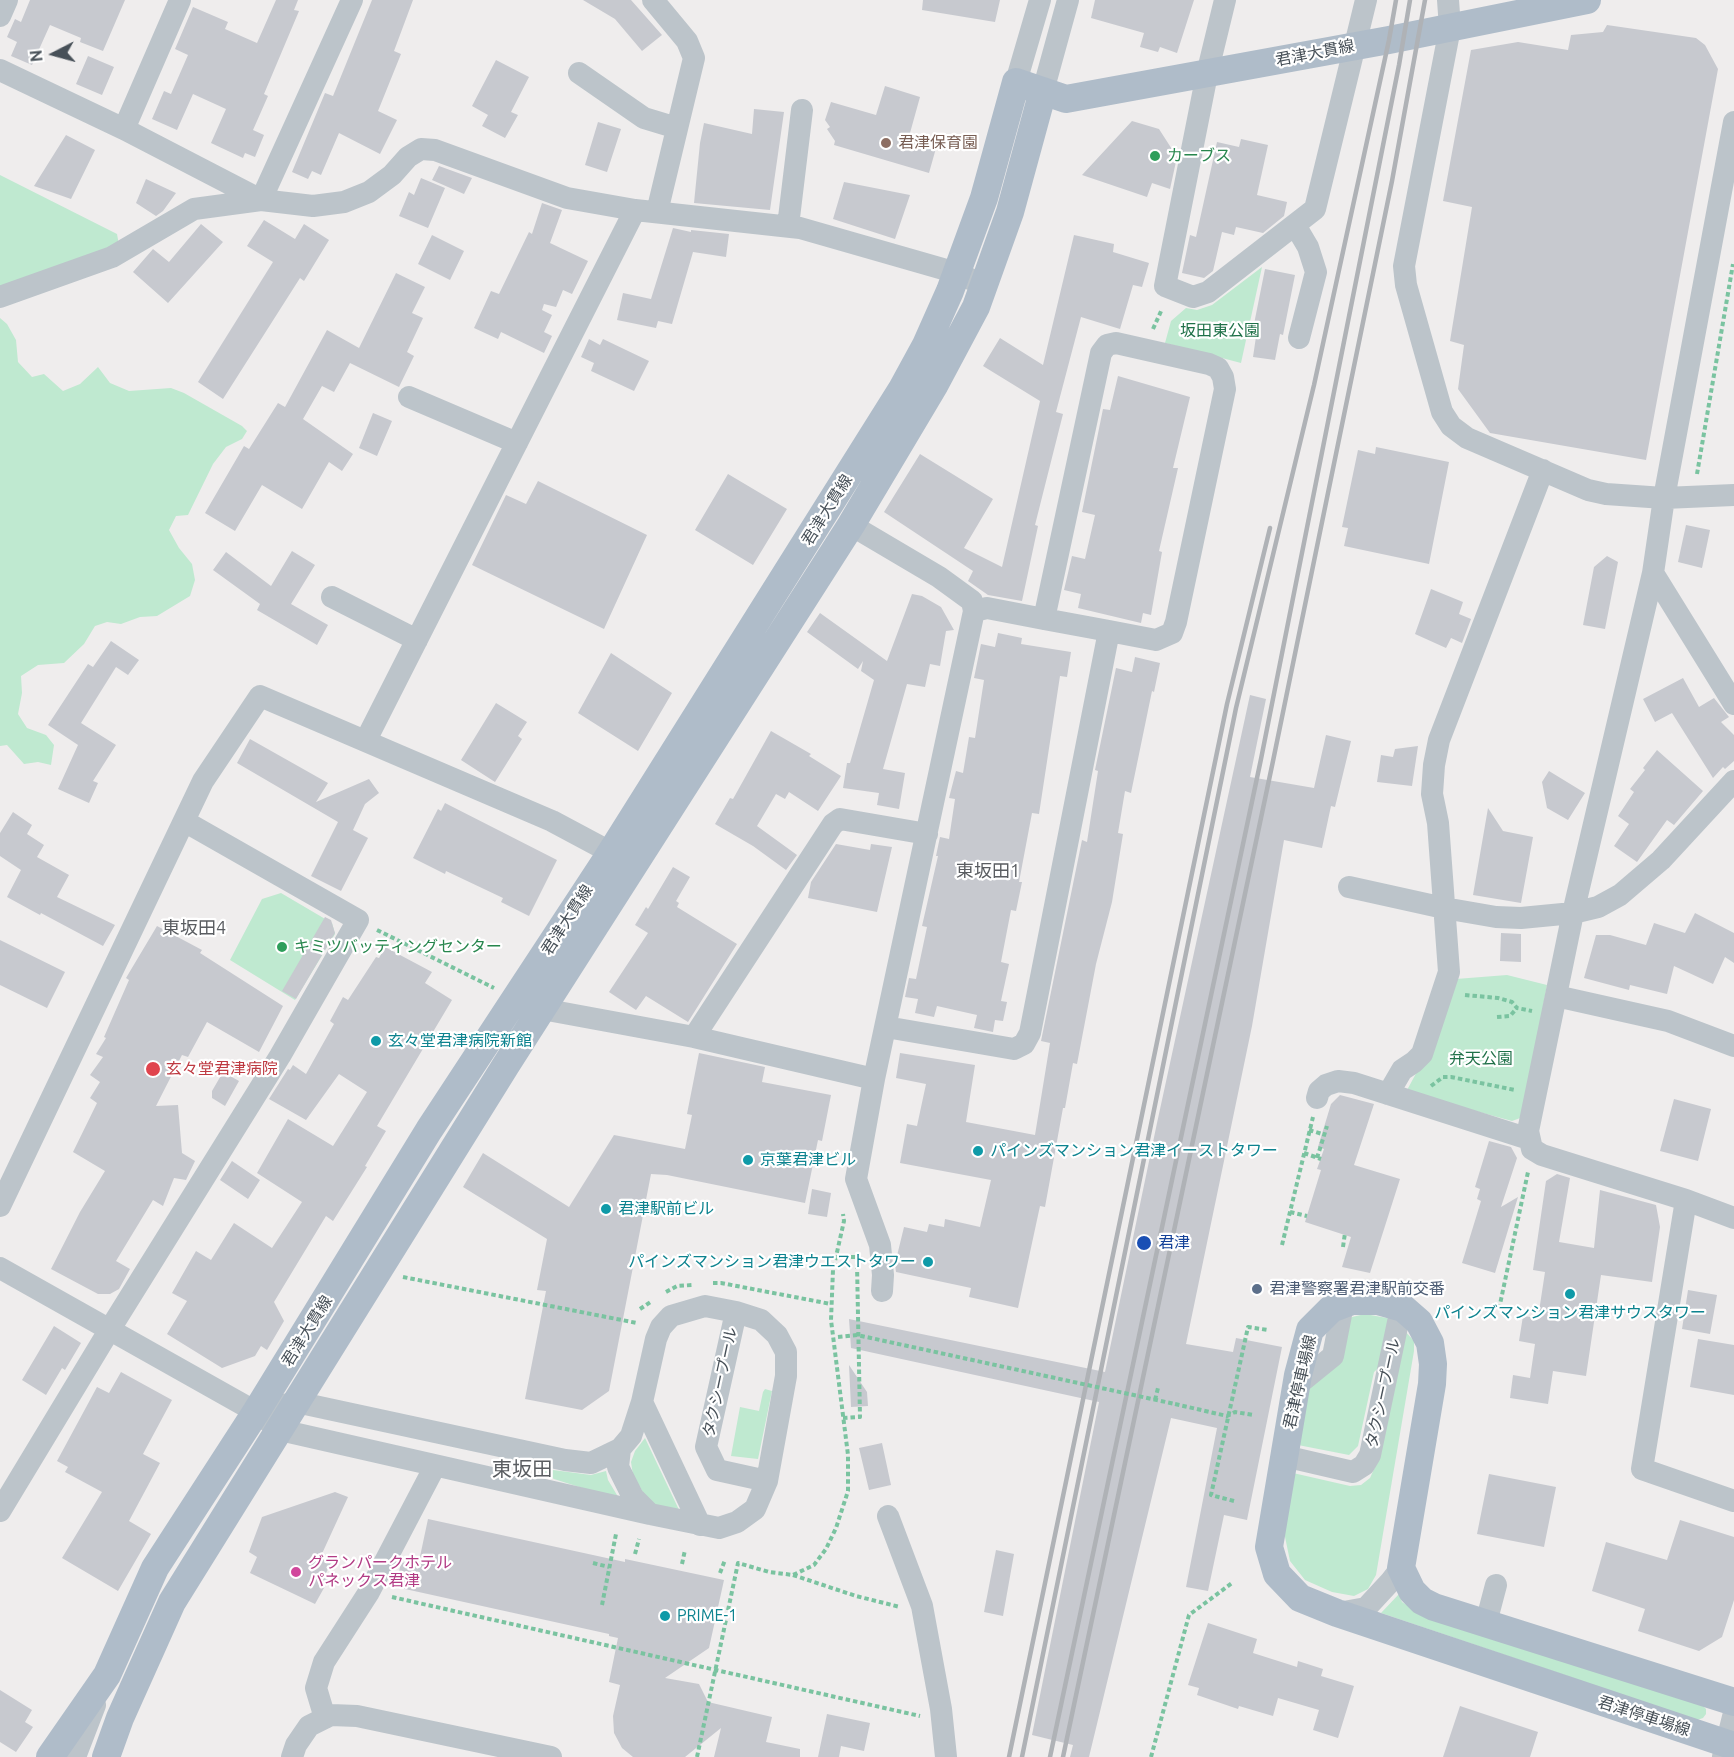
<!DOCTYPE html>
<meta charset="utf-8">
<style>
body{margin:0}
#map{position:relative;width:1734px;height:1757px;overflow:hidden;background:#efeded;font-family:Ubuntu,sans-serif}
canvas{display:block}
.north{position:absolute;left:24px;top:24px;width:60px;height:60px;-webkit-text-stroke:4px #fff;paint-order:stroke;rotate:264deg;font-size:16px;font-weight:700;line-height:24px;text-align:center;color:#475058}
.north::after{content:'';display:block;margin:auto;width:21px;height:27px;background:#475058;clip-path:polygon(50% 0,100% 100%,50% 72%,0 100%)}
</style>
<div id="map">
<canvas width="1734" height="1757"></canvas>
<div class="north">N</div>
</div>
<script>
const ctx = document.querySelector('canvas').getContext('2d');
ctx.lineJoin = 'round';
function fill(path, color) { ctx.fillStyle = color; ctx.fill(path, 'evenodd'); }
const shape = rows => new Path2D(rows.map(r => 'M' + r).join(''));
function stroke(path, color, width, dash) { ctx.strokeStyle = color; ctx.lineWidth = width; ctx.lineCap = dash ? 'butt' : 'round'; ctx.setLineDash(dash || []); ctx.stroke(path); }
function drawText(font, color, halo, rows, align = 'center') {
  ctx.font = font + ' Ubuntu,"Noto Sans JP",sans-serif'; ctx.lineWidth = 4.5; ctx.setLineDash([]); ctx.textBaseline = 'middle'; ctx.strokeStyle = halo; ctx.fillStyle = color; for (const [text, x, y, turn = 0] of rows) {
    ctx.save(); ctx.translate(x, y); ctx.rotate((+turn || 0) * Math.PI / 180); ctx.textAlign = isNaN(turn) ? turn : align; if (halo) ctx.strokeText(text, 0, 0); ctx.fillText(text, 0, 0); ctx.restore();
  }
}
const green = shape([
 [0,175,117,234,119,245,0,287],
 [1262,267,1241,363,1165,343,1171,321,1186,308,1197,310,1212,305],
 [0,318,7,324,16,340,18,362,32,377,44,374,63,391,80,384,98,367,110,383,129,391,171,388,184,393,242,426,247,431,242,439,226,447,213,464,188,515,176,516,169,530,179,548,192,564,195,580,190,596,157,616,140,617,121,624,107,622,95,626,84,644,64,663,38,665,21,676,22,693,18,714,27,728,46,735,54,745,51,765,38,762,24,764,7,745,0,746],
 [281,893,332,923,335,934,295,1000,230,960,262,899],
 [1507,975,1547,985,1523,1117,1512,1121,1406,1092,1427,1053,1456,979],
 [1365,1314,1387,1318,1394,1323,1386,1361,1374,1372,1358,1446,1349,1455,1298,1445,1310,1386,1346,1322,1352,1317],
 [1404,1330,1414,1341,1414,1351,1376,1575,1368,1589,1354,1596,1332,1592,1305,1580,1290,1561,1284,1532,1293,1473,1350,1486,1361,1485,1370,1478,1375,1467],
 [765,1389,772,1391,758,1459,731,1456,740,1407,759,1411,763,1392],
 [645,1438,680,1512,657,1506,646,1498,633,1475,631,1462,635,1451],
 [538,1468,591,1475,606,1471,608,1480,620,1500,554,1479],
 [1399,1594,1402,1602,1418,1612,1702,1705,1706,1709,1706,1714,1703,1718,1697,1720,1381,1613]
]);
const building = shape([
 [30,0,125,0,103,51,80,42,81,38,50,25,32,65,11,56,17,42,7,37,15,19,21,22],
 [276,0,298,0,294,10,299,11,264,94,268,96,253,130,264,135,255,157,245,153,243,158,211,143,226,109,193,94,177,130,152,119,164,91,171,94,188,55,175,49,193,7,228,22,225,29,257,43],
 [372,0,413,0,394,51,401,54,378,111,397,120,380,154,339,133,321,175,312,171,308,179,292,172,325,93,333,96],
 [583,0,631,0,662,35,642,51,615,19],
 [923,0,1000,0,995,22,922,10],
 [1095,0,1194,0,1177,53,1160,47,1158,52,1140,47,1144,33,1091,18],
 [1607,25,1696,38,1705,45,1718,69,1646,460,1490,433,1458,389,1464,345,1450,341,1472,207,1443,201,1471,50,1518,42,1568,50,1571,35,1603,32],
 [88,56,114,67,102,95,76,84],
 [496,60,529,77,511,112,518,115,505,138,482,126,488,115,472,106],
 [885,86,920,97,910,133,938,141,929,173,834,145,835,141,827,129,830,127,825,120,831,102,876,115],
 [754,109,784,112,770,210,694,203,700,143,704,123,752,134],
 [1132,121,1159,129,1177,157,1170,189,1152,183,1147,197,1082,175],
 [598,122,621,129,607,172,585,165],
 [66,135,95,150,71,199,34,186],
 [1241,139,1268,145,1257,195,1287,202,1284,216,1263,233,1236,227,1234,235,1222,232,1213,271,1204,278,1182,273,1190,235,1196,237,1217,142,1239,147],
 [439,166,472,178,464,194,432,180],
 [421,178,445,188,428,228,399,216,409,192,414,195],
 [146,179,176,193,163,211,156,216,136,203],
 [844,182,910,195,895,239,833,219],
 [542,203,562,210,550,243,588,261,572,294,563,290,556,307,544,304,542,310,552,315,544,332,552,336,544,353,501,332,498,339,474,328,491,291,499,294,529,232,532,234],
 [264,220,295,239,304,224,329,240,304,281,300,278,223,399,198,382,273,262,247,246],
 [201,224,223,242,168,303,133,272,153,249,169,262],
 [673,228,691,232,691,230,729,234,726,257,693,252,672,324,658,321,656,328,617,320,623,293,651,299],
 [432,235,464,251,450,280,418,264],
 [1074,235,1114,244,1113,252,1149,263,1142,287,1133,285,1120,329,1081,317,1056,412,1063,414,1035,525,1038,526,1022,601,988,595,968,581,973,571,884,512,920,454,993,499,964,548,1002,567,1040,401,983,366,1000,338,1043,365],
 [1265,269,1295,275,1283,335,1280,334,1275,360,1253,357,1257,330,1253,329],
 [396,273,425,287,412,313,423,318,407,352,414,356,399,387,350,363,334,392,322,386,303,419,353,454,342,471,329,462,302,509,262,485,235,531,205,513,244,446,249,449,278,403,285,407,327,330,359,348],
 [589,339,600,345,603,339,649,361,634,391,591,371,594,363,581,357],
 [1118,376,1190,397,1173,468,1178,468,1159,551,1162,552,1151,615,1143,613,1141,623,1078,608,1081,594,1064,590,1072,556,1085,559,1095,515,1082,512,1103,409,1110,410],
 [373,413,392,421,377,456,359,448],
 [1376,447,1449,462,1429,564,1344,546,1348,528,1342,527,1358,450,1375,454],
 [728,474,787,509,753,565,695,530],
 [538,481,647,535,604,629,472,565,506,495,526,504],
 [1686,525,1710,530,1702,568,1678,562],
 [292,551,315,565,291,604,328,625,317,645,257,610,260,604,213,570,226,552,271,586],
 [1607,556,1618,562,1605,629,1583,625,1594,567],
 [1431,589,1463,602,1459,614,1471,619,1462,643,1451,638,1446,648,1415,634],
 [912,594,922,596,941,607,954,630,946,631,940,666,930,664,925,687,907,684,883,769,905,773,899,809,877,805,879,793,843,788,847,763,850,763,874,680,861,671,863,661,858,669,807,632,820,613,887,661],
 [998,633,1022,638,1021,644,1071,652,1067,677,1060,676,1039,814,1032,813,1019,882,1022,882,1016,911,1011,910,1001,962,1009,964,1001,1001,1007,1002,1003,1021,995,1020,993,1032,974,1028,977,1015,937,1006,934,1017,915,1013,918,999,905,997,909,978,916,979,927,927,922,926,938,856,936,856,940,837,949,839,955,799,949,798,956,771,963,773,969,737,975,738,984,680,974,678,981,644,995,647],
 [111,641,139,660,128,675,116,667,81,723,116,745,93,781,98,783,89,803,58,789,78,745,48,725,88,664,93,667],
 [611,653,672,693,638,751,578,713],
 [1135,657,1160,663,1154,692,1152,691,1131,793,1125,791,1118,833,1123,834,1112,902,1096,964,1077,1064,1073,1063,1065,1108,1063,1108,1045,1207,1040,1206,1018,1308,969,1297,971,1288,896,1272,895,1264,904,1227,927,1232,929,1224,944,1227,945,1219,980,1227,991,1180,900,1163,907,1124,917,1126,926,1084,896,1078,900,1053,975,1065,966,1122,1035,1135,1050,1043,1041,1041,1082,840,1087,842,1098,771,1095,770,1116,668,1132,672],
 [1683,678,1699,707,1714,698,1729,717,1721,722,1734,735,1734,761,1725,769,1723,767,1713,778,1672,713,1655,722,1643,699],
 [1250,695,1266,699,1250,777,1314,788,1326,735,1351,741,1335,807,1331,806,1322,848,1284,840,1252,1026,1186,1344,1233,1352,1236,1338,1282,1347,1247,1520,1224,1515,1208,1591,1186,1587,1217,1428,1171,1418,1089,1757,1070,1757,1073,1745,1032,1735,1099,1402,851,1348,849,1319,1105,1372,1157,1123],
 [496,703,527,722,518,736,522,739,495,782,461,760],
 [771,731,811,754,809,756,841,776,818,811,789,792,785,799,776,794,757,826,797,855,786,870,753,846,715,824,730,798,733,799],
 [250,739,328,783,316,802,369,779,379,793,365,804,353,830,368,838,341,891,311,876,338,822,237,763],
 [1418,746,1412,786,1377,782,1381,755,1393,757,1395,749],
 [1657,750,1703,791,1674,825,1667,820,1637,862,1614,846,1629,824,1618,816,1634,792,1630,789,1645,770,1643,768],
 [1549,771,1585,793,1568,820,1547,808,1542,782],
 [445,803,557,860,529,916,501,902,503,898,446,871,445,874,413,858,438,809,441,811],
 [1488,808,1503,831,1533,837,1521,903,1473,895],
 [13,812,32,825,27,834,44,845,37,857,69,875,57,897,115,925,103,946,41,913,40,915,7,897,21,870,0,856,0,833],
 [836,844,870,850,871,844,892,847,877,912,808,898,811,882],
 [673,867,690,877,676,901,679,903,677,907,737,944,688,1022,646,996,636,1010,609,992,648,933,635,925,646,907,648,909],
 [1695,913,1734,933,1734,963,1725,957,1713,984,1674,966,1667,994,1630,985,1629,990,1584,978,1596,935,1610,935,1646,945,1654,923,1685,933],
 [325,917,331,920,335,933,296,999,282,991],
 [157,926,202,950,200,953,283,1006,259,1052,207,1022,188,1057,182,1055,156,1106,178,1105,182,1153,195,1161,186,1180,174,1178,163,1206,153,1200,116,1261,130,1269,119,1289,110,1294,98,1294,51,1269,80,1212,105,1171,73,1152,97,1103,90,1098,100,1082,90,1075,103,1057,96,1054,106,1038,104,1037,129,980,126,978],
 [1501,933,1521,934,1521,962,1500,961],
 [0,940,65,972,47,1008,0,985],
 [385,947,432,972,425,983,452,1000,377,1126,386,1131,365,1166,367,1167,333,1221,326,1216,274,1302,284,1321,267,1350,261,1346,255,1356,222,1368,167,1334,187,1301,172,1293,196,1251,211,1260,234,1223,272,1248,302,1202,257,1173,288,1119,333,1146,367,1092,339,1074,306,1120,269,1099,288,1069,290,1070,293,1065,306,1074,334,1024,330,1021,343,997,348,1000,376,957,379,958],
 [699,1053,765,1067,762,1082,831,1095,822,1141,818,1140,805,1203,667,1175,651,1174,609,1391,582,1410,525,1399,546,1291,537,1290,547,1239,463,1187,483,1153,569,1207,614,1135,685,1149,692,1115,687,1114],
 [223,1072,239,1081,225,1106,212,1098,212,1091],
 [1340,1095,1374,1104,1354,1165,1400,1179,1370,1273,1342,1267,1351,1237,1305,1222,1321,1170,1317,1169,1324,1149,1318,1147,1331,1104],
 [1674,1099,1711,1109,1698,1161,1660,1151],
 [1489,1141,1511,1147,1517,1158,1501,1207,1518,1197,1495,1273,1462,1263,1481,1201,1477,1199,1480,1189,1475,1187],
 [232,1161,260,1180,248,1199,220,1180],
 [1557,1174,1570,1178,1559,1242,1594,1248,1600,1190,1656,1205,1660,1227,1652,1282,1601,1275,1586,1376,1553,1371,1548,1404,1510,1398,1513,1375,1530,1378,1535,1344,1519,1341,1523,1316,1538,1318,1545,1272,1533,1270,1546,1181],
 [812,1189,831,1193,827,1217,808,1214],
 [1688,1290,1717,1295,1710,1334,1682,1329],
 [54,1326,81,1343,65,1370,62,1368,46,1395,22,1380],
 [1698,1339,1734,1345,1734,1395,1690,1387],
 [849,1365,867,1392,868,1406,851,1407],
 [121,1372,172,1400,143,1454,160,1463,129,1521,151,1534,118,1591,62,1558,102,1492,65,1472,68,1467,57,1461,97,1387,109,1393],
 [882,1443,891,1485,869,1490,859,1448],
 [1489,1474,1556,1487,1544,1547,1477,1534],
 [335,1492,348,1497,320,1558,331,1563,325,1575,329,1579,315,1604,250,1573,257,1557,249,1552,262,1517],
 [428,1519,625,1562,625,1559,724,1580,709,1648,665,1678,699,1684,708,1702,772,1717,766,1742,800,1749,800,1757,714,1757,721,1728,685,1757,633,1757,622,1748,614,1733,613,1716,620,1685,609,1682,618,1638,609,1636,609,1634,396,1587,401,1562,418,1566],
 [1680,1520,1734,1537,1734,1600,1722,1637,1699,1651,1638,1631,1645,1609,1592,1591,1606,1542,1667,1560],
 [996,1550,1014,1554,1003,1616,984,1612],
 [1208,1623,1257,1639,1253,1653,1297,1667,1298,1661,1323,1669,1321,1676,1354,1686,1338,1738,1313,1730,1319,1710,1278,1698,1273,1716,1239,1706,1238,1709,1197,1695,1199,1688,1188,1685],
 [0,1690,32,1710,25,1722,33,1727,16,1752,0,1742],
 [1460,1706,1538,1732,1530,1757,1443,1757],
 [827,1714,870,1723,864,1751,841,1746,839,1757,818,1757]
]);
const path = shape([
 [1153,329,1162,309],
 [1697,474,1733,264],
 [377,930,494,988],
 [1465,995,1498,998,1512,1002,1517,1008,1532,1011],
 [1497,1017,1510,1016,1517,1008],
 [1431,1086,1443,1077,1451,1077,1515,1090],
 [1309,1130,1322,1134],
 [1304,1153,1321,1159],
 [1317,1158,1327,1126],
 [1290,1212,1307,1216],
 [1282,1245,1313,1117],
 [1343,1247,1345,1233],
 [836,1257,858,1257],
 [403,1277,637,1323],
 [713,1283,721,1283,831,1304],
 [666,1292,677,1286,693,1285],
 [640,1309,652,1301],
 [1499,1309,1528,1172],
 [1155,1400,1158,1388],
 [1175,1404,1227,1416,1235,1412,1253,1415],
 [843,1418,860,1417,857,1264],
 [1234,1501,1211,1495,1248,1327,1268,1330],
 [635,1554,639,1539],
 [593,1563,609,1567],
 [682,1564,685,1550],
 [720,1573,725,1560],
 [793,1575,856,1596,900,1607],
 [392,1597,920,1716],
 [602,1605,616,1534],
 [697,1757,738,1563,769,1572,793,1575,814,1565,826,1549,836,1528,848,1491,848,1455,831,1320,833,1270,844,1221,843,1214],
 [1151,1757,1189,1615,1232,1583]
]);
const minor = shape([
 [653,0,687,41,694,58,657,212],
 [1225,0,1207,74,1165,286,1193,297,1208,292,1315,209,1366,0],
 [1448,0,1450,28,1404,266,1406,285,1442,412,1451,426,1467,438,1588,490,1606,494,1664,498,1734,495],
 [0,16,7,0],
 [0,70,124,129,261,200],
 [579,73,644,118,677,128],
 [1016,82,1040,0],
 [1043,91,1068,0],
 [1734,122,1664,498,1653,573,1573,913,1528,1131,1532,1149,1542,1155,1686,1200,1734,1218],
 [124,129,180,0],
 [261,200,352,0],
 [1295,225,1308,247,1316,272,1299,338],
 [788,226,802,110],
 [0,297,112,257,194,209,261,200,313,206,344,202,369,192,392,175,408,157,421,149,435,150,567,198,635,210,800,228,957,273,970,279],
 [409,397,517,443],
 [1653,573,1734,704],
 [332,597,417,640],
 [974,611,987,608,1044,619,1109,631,1156,640,1172,633,1176,622,1225,389,1223,377,1218,368,1209,364,1116,343,1107,345,1101,353,1044,619],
 [366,740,635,210],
 [1349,887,1444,908,1496,917,1521,918,1573,913,1598,907,1620,895,1661,860,1734,781],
 [1556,996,1668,1021,1734,1046],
 [542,1009,694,1037,874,1079,974,611,972,601,939,577,851,525],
 [886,1027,1014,1049,1024,1044,1030,1033,1109,631],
 [694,1037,833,824,840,819,927,834],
 [874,1079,856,1179,880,1245,883,1275,882,1291],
 [1388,1094,1402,1070,1414,1062,1422,1054,1449,972,1438,823,1432,794,1434,765,1439,740,1543,470],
 [1317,1098,1319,1091,1326,1085,1338,1081,1354,1083,1529,1139],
 [1686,1200,1642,1469,1734,1501],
 [0,1206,203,781,260,696,552,821,625,860],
 [0,1268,256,1412,280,1430,650,1514,719,1528,737,1522,755,1509,767,1481,786,1376,786,1352,777,1335,761,1320,736,1312,705,1306,671,1316,661,1327,656,1339,642,1402,631,1436,620,1449,591,1463,565,1460,296,1402,281,1406],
 [736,1312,706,1447,717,1470,767,1481],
 [1296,1386,1333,1356,1343,1305],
 [642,1402,700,1525],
 [620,1449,618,1467,633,1497,650,1514],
 [1284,1456,1353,1472,1364,1465,1370,1455,1401,1308],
 [0,1511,110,1329,280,1056,358,920,184,821],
 [888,1516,922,1606,941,1709,946,1757],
 [1338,1613,1366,1608,1391,1581,1401,1568],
 [1486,1623,1496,1585],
 [325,1718,316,1688,324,1662,369,1592,435,1466],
 [75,1757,95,1705],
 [292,1757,296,1745,309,1726,331,1715,357,1716,551,1757],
 [1723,1757,1734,1713]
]);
const major = shape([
 [1734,1702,1434,1607,1422,1601,1412,1591,1401,1568,1432,1384,1433,1364,1430,1343,1419,1322,1403,1308,1378,1301,1352,1301,1331,1309,1310,1330,1298,1375,1269,1547,1277,1574,1300,1598,1337,1613,1734,1746],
 [50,1757,107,1675,155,1568,256,1412,429,1130,605,862,902,389,926,345,950,291,984,198,1016,82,1066,99,1389,40,1587,0],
 [106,1757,120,1718,172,1602,506,1065,851,525,935,384,976,307,1010,212,1043,91]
]);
const rail = shape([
 [1009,1757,1227,704,1270,528],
 [1022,1757,1236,708,1314,385,1389,40,1396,0],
 [1050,1757,1261,759,1399,65,1410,0],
 [1063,1757,1273,761,1392,181,1425,0]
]);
const pathBridge = shape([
 [838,1337,857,1335,1175,1404]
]);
const markers = [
 [886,143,6,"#8d6e63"],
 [1155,156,6,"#2e9e5b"],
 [282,947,6,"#2e9e5b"],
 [376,1041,6,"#0f9aa8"],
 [153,1069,8,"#e0444e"],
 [978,1151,6,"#0f9aa8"],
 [748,1160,6,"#0f9aa8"],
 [606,1209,6,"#0f9aa8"],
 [1144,1243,8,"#1a4fb4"],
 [928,1262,6,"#0f9aa8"],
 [1257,1289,6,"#5c6f8a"],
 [1570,1294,6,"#0f9aa8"],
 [296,1572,6,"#d1479c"],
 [665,1616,6,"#0f9aa8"]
];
const streetNames = [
 ["君津大貫線",1315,53,-11],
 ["君津大貫線",827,510,-58],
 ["君津大貫線",567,920,-57],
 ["君津大貫線",307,1331,-58],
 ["タクシープール",720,1382,-78],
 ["君津停車場線",1300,1382,-77],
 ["タクシープール",1383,1393,-78],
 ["君津停車場線",1644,1716,18]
];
const educationNames = [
 ["君津保育園",898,143]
];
const leisureNames = [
 ["カーブス",1167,156],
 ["キミツバッティングセンター",294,947]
];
const parkNames = [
 ["坂田東公園",1220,331],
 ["弁天公園",1481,1059]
];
const cultureNames = [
 ["玄々堂君津病院新館",388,1041],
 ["パインズマンション君津イーストタワー",990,1151],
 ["京葉君津ビル",760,1160],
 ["君津駅前ビル",618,1209],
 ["パインズマンション君津ウエストタワー",916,1262,"right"],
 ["パインズマンション君津サウスタワー",1570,1313,"center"],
 ["PRIME-1",677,1616]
];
const healthNames = [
 ["玄々堂君津病院",166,1069]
];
const transitNames = [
 ["君津",1158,1243]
];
const serviceNames = [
 ["君津警察署君津駅前交番",1269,1289]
];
const hotelNames = [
 ["グランパークホテル",308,1563],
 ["パネックス君津",308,1581]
];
const neighbourhoodNames = [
 ["東坂田1",988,871],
 ["東坂田4",194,928]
];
const quarterNames = [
 ["東坂田",522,1469]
];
fill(green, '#bfe9d0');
fill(building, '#c7c9cf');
stroke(path, '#7ac3a0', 4, [4.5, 3]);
stroke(minor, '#bcc4ca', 22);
stroke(major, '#afbcc9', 28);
stroke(rail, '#afb2b6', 4.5);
stroke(pathBridge, '#7ac3a0', 4, [4.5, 3]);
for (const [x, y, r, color] of markers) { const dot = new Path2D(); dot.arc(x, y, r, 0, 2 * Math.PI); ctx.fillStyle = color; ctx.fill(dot); stroke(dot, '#fff', 2); }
drawText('16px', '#475058', '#fff', streetNames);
drawText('16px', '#785e54', '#fff', educationNames, 'left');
drawText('16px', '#27864d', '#fff', leisureNames, 'left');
drawText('16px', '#207149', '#fff', parkNames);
drawText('16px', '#0d838f', '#fff', cultureNames, 'left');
drawText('16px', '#be3a42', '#fff', healthNames, 'left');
drawText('16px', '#164399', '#fff', transitNames, 'left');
drawText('16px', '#4e5e75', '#fff', serviceNames, 'left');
drawText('16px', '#b23c85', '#fff', hotelNames, 'left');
drawText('18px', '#5a5d61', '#fff', neighbourhoodNames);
drawText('20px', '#5a5d61', '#fff', quarterNames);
</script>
